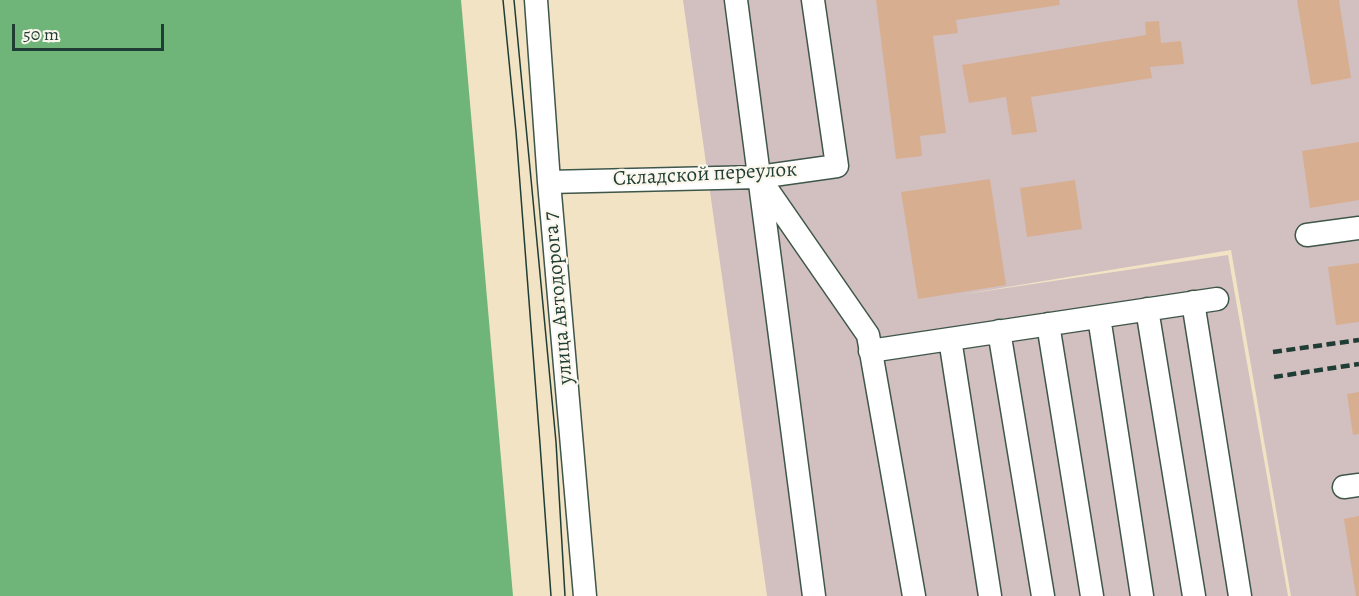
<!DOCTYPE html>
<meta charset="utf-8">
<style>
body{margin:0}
#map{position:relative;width:1359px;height:596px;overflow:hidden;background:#f2e3c5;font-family:Alegreya,serif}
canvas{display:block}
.scale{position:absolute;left:12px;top:24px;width:152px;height:27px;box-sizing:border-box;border:3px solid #1f3d34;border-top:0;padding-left:8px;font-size:18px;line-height:21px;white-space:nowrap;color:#1f3d34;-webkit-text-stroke:4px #fbf7ec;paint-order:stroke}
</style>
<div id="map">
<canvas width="1359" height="596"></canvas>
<div class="scale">50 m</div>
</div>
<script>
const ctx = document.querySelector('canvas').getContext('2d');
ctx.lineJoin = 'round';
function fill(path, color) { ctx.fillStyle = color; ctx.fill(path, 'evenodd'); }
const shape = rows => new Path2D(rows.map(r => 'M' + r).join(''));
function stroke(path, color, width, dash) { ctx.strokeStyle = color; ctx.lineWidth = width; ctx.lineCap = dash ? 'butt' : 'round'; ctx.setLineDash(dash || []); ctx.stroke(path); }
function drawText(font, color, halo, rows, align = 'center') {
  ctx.font = font + ' Alegreya,serif'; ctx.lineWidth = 4.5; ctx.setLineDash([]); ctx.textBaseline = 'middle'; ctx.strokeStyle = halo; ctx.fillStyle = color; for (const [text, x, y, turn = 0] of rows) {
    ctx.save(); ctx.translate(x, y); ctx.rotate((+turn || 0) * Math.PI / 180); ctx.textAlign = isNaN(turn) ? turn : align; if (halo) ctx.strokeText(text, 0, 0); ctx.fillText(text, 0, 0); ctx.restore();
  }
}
const industrial = shape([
 [683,0,1359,0,1359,596,1291,596,1231,250,959,295,1228,255,1288,596,767,596]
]);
const forest = shape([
 [0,0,461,0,513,596,0,596]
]);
const building = shape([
 [876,0,1059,0,1060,5,956,20,958,33,933,36,946,133,920,136,922,156,896,159],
 [1297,0,1339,0,1351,78,1311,85],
 [1159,21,1161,43,1181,41,1184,64,1150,67,1152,78,1031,97,1037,132,1012,135,1006,97,969,103,962,65,1146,35,1145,22],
 [1359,142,1359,200,1310,208,1302,151],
 [990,179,1006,285,918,299,901,192],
 [1075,180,1082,229,1027,237,1020,188],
 [1359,263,1359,322,1336,325,1328,267],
 [1359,392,1359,434,1353,435,1347,394],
 [1359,516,1359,596,1356,596,1344,519]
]);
const minor = shape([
 [536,0,549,182,585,596],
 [736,0,814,596],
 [549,182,759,177,837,166,813,0],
 [762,182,868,335,914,596],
 [1307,235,1359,228],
 [1193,302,1240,596],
 [1147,309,1194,596],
 [1099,317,1142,596],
 [1048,324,1092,596],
 [999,331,1043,596],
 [950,339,990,596],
 [870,351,1217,299],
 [1344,487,1359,485]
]);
const tram = shape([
 [503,0,516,132,540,444,551,596],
 [514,0,556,442,565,596]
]);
const rail = shape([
 [1273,352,1359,340],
 [1274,377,1359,364]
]);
const streetNames = [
 ["Складской переулок",705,175,-3],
 ["улица Автодорога 7",559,298,-95]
];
fill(industrial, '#d2bfc0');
fill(forest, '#6fb579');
fill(building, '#d7af90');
stroke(minor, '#3f564a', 25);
stroke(minor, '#fff', 22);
stroke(tram, '#1f3d34', 1.5);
stroke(rail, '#1f3d34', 4.5, [9, 4.5]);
drawText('21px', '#1f3d34', '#fbf7ec', streetNames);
</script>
